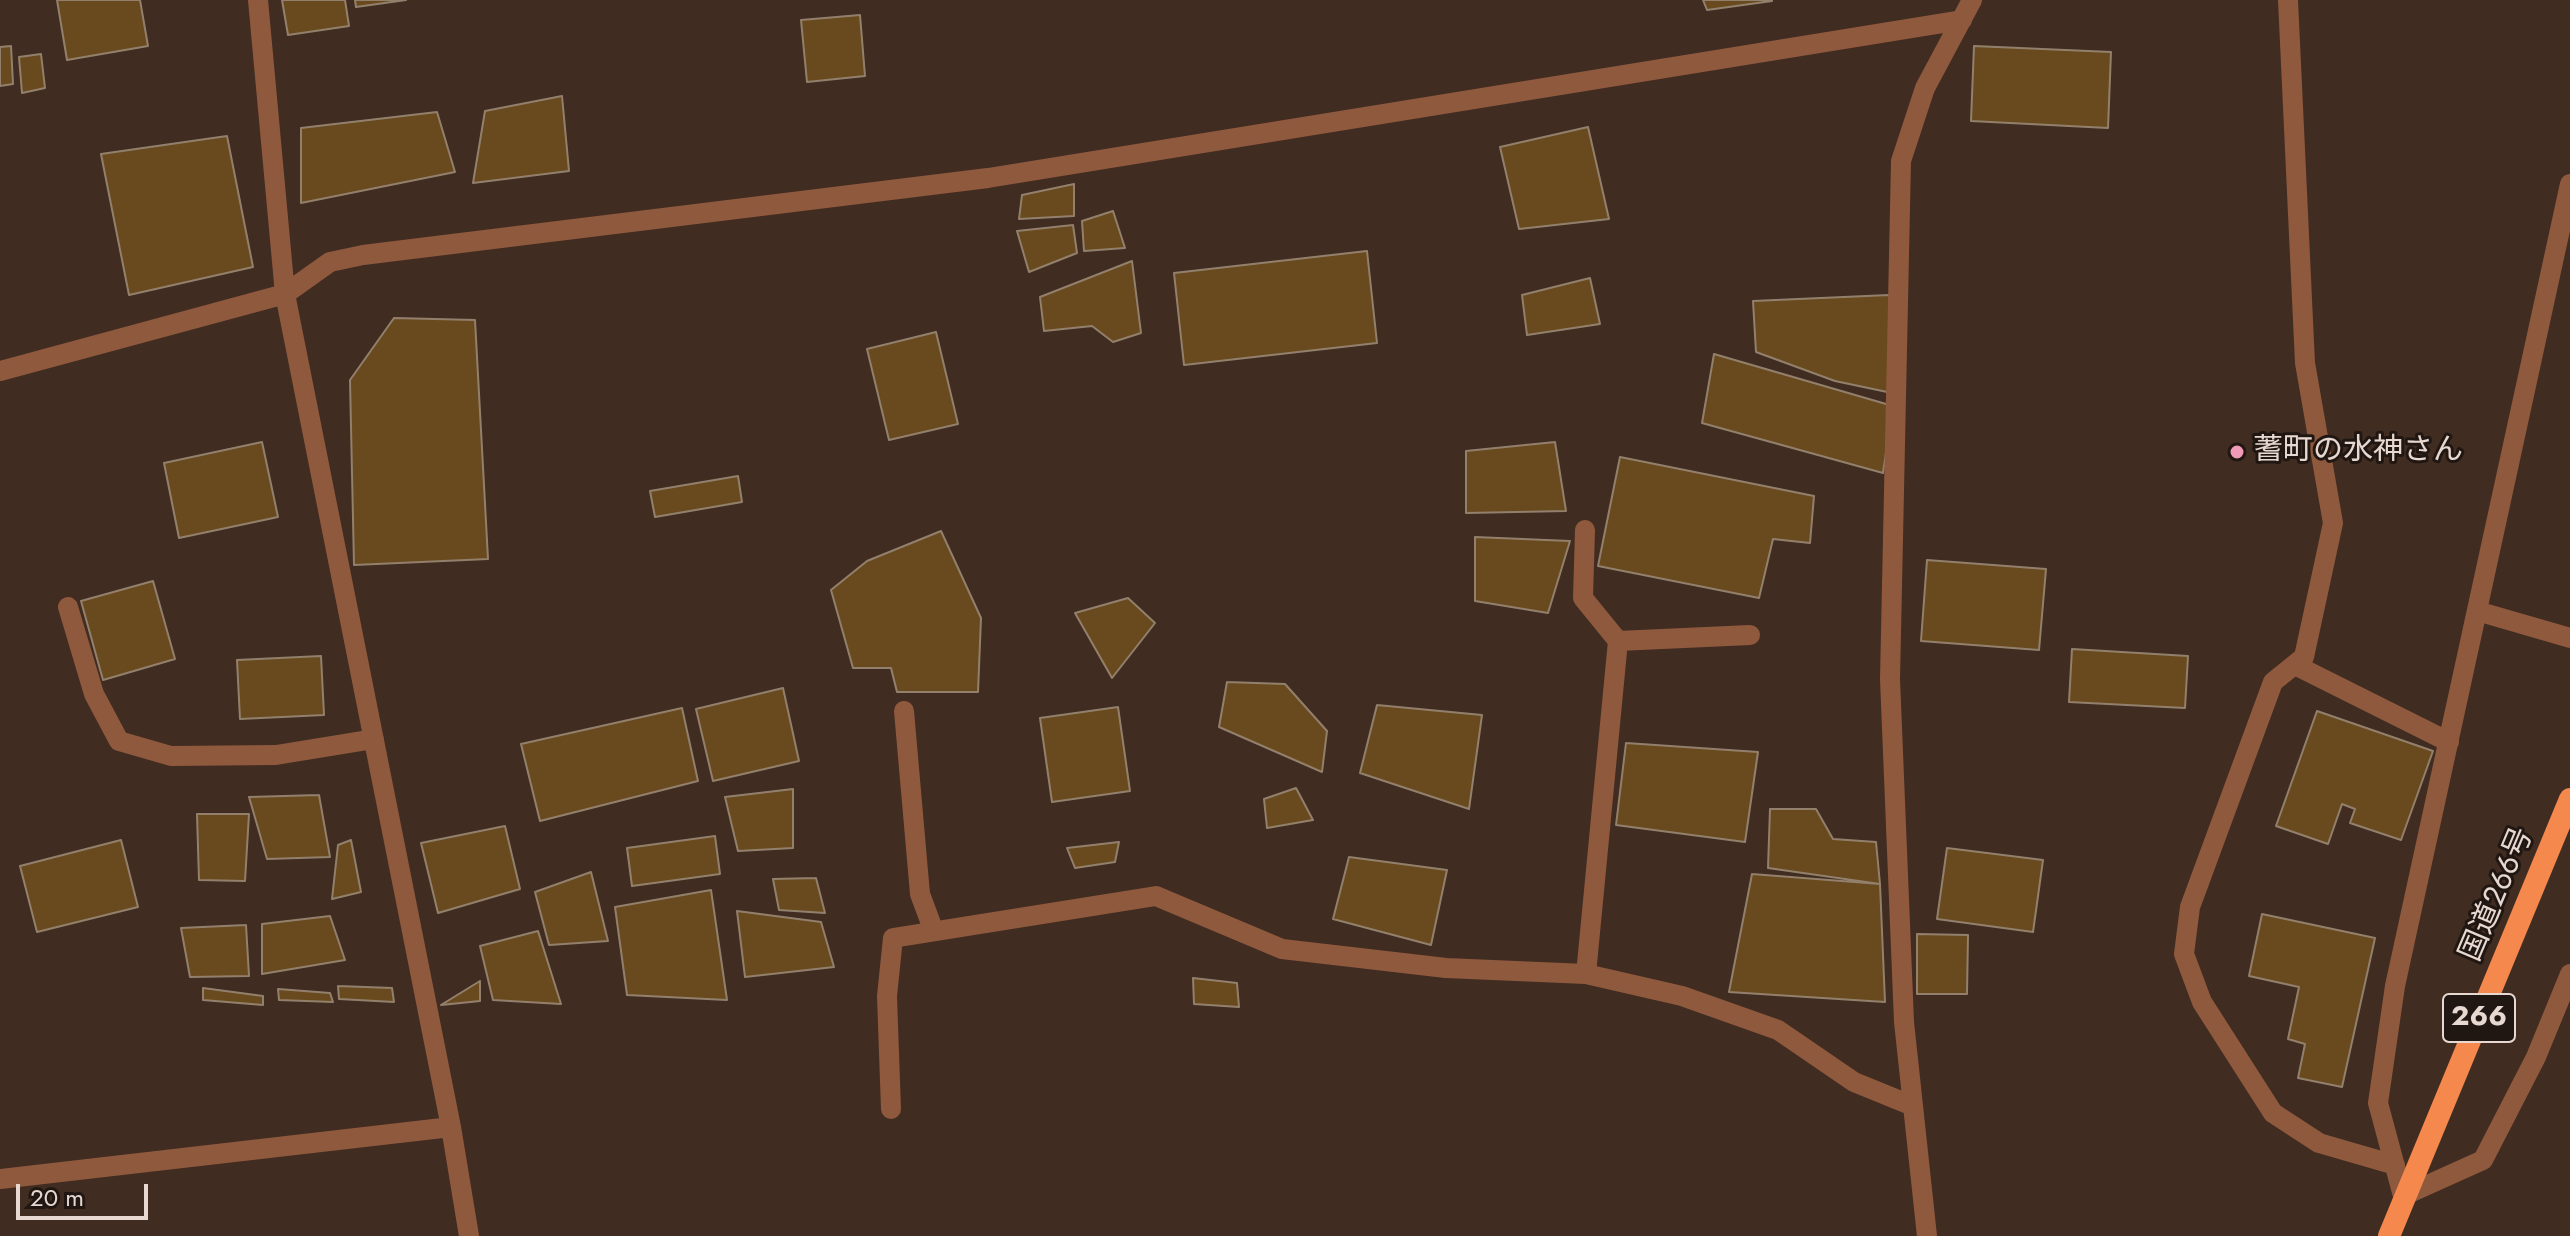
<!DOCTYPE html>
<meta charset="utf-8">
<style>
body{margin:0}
#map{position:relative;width:2570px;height:1236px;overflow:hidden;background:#412c21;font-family:Jost,sans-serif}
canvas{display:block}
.scale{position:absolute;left:16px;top:1184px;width:132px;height:36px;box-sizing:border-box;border:4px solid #e7d8d1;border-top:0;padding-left:10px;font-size:24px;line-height:28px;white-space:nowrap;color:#e7d8d1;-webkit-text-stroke:6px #211712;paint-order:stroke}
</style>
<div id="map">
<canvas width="2570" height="1236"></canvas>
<div class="scale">20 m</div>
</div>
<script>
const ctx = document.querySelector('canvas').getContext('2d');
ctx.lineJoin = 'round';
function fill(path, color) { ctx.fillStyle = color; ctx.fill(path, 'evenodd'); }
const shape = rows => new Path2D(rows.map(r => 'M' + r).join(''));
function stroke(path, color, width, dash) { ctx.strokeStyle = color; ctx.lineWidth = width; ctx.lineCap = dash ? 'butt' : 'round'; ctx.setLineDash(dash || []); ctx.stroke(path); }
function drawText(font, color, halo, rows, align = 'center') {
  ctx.font = font + ' Jost,"Noto Sans JP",sans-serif'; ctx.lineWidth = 6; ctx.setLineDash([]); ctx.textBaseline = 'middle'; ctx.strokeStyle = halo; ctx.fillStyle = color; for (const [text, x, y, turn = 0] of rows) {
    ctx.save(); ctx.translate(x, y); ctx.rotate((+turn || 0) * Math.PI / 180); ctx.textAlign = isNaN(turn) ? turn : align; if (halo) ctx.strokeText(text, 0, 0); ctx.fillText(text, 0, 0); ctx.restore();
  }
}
const building = shape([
 [57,0,140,0,148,46,67,60,57,0],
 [282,0,345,0,349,26,288,35,282,0],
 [355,0,406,0,356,7,355,0],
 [1703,0,1772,0,1772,1,1707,10,1703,0],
 [860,15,865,76,807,82,801,20,860,15],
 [11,46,13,84,0,86,0,47,11,46],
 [1974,46,2111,52,2108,128,1971,121,1974,46],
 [41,54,45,88,22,93,19,57,41,54],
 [562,96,569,171,473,183,485,111,562,96],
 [437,112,455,172,301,203,301,128,437,112],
 [1588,127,1609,219,1519,229,1500,147,1588,127],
 [227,136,253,267,129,295,101,154,227,136],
 [1074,184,1074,216,1019,219,1022,195,1074,184],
 [1113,211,1125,248,1084,251,1082,221,1113,211],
 [1073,225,1077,253,1029,272,1017,231,1073,225],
 [1367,251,1377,343,1184,365,1174,273,1367,251],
 [1132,261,1141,333,1113,342,1092,326,1044,331,1040,297,1132,261],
 [1590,278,1600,324,1527,335,1522,295,1590,278],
 [1889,295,1892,393,1835,381,1756,352,1753,301,1889,295],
 [394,318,475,320,488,559,354,565,350,380,394,318],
 [936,332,958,424,889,440,867,349,936,332],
 [1714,354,1893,406,1883,473,1702,423,1714,354],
 [262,442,278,517,179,538,164,463,262,442],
 [1555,442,1566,511,1466,513,1466,451,1555,442],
 [1620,457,1814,496,1810,543,1773,539,1759,598,1598,566,1620,457],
 [738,476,742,502,655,517,650,491,738,476],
 [941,531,981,618,978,692,897,692,891,668,853,668,831,590,867,561,941,531],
 [1475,537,1570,541,1548,613,1475,601,1475,537],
 [1927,560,2046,569,2039,650,1921,641,1927,560],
 [153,581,175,659,103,680,81,601,153,581],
 [1128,598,1155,623,1112,678,1075,613,1128,598],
 [2072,649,2188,656,2185,708,2069,702,2072,649],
 [321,656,324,715,240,719,237,660,321,656],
 [1227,682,1285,684,1327,731,1322,772,1219,727,1227,682],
 [783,688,799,761,713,781,696,709,783,688],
 [1377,705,1482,715,1469,809,1360,773,1377,705],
 [1118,707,1130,791,1052,802,1040,718,1118,707],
 [682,708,698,781,540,821,521,744,682,708],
 [2317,711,2433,751,2401,840,2350,823,2355,809,2342,804,2328,844,2276,826,2317,711],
 [1626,743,1758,752,1745,842,1616,825,1626,743],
 [1296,788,1313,820,1267,828,1264,799,1296,788],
 [793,789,793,848,738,851,725,797,793,789],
 [319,795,330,857,267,859,249,797,319,795],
 [1770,809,1816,809,1833,839,1876,842,1880,884,1768,868,1770,809],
 [197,814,249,814,245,881,199,880,197,814],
 [505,826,520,889,438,913,421,843,505,826],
 [715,836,720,874,632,886,627,848,715,836],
 [121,840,138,907,37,932,20,866,121,840],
 [351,840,361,892,332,899,338,845,351,840],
 [1119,842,1115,862,1075,868,1067,848,1119,842],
 [1947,848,2043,860,2033,932,1937,919,1947,848],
 [1349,857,1447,870,1431,945,1333,919,1349,857],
 [591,872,608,941,549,945,535,892,591,872],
 [1752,874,1880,884,1885,1002,1729,992,1752,874],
 [816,878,825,913,779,910,773,879,816,878],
 [711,890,727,1000,627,995,615,907,711,890],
 [737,911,821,922,834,967,745,977,737,911],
 [2262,914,2375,938,2342,1087,2298,1078,2305,1044,2288,1039,2299,987,2249,976,2262,914],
 [330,916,345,960,262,974,262,924,330,916],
 [246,925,249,976,190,977,181,928,246,925],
 [538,931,561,1004,493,1000,480,946,538,931],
 [1917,934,1968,935,1967,994,1917,994,1917,934],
 [1193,978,1237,983,1239,1007,1194,1004,1193,978],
 [480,981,480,1001,441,1005,480,981],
 [338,986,392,988,394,1002,339,999,338,986],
 [203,988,263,996,263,1005,203,1000,203,988],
 [278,989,330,993,333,1002,279,1000,278,989]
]);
const minor = shape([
 [258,0,285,294,451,1127,469,1236],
 [2288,0,2305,363,2333,523,2304,657,2273,682,2190,907,2184,954,2202,1002,2273,1113,2319,1143,2395,1165],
 [2570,184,2395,986,2378,1103,2403,1196,2483,1160,2536,1057,2570,974],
 [0,371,285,294,330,262,363,255,988,178,1962,20],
 [1585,530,1583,598,1618,641],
 [68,607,94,694,119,741,171,756,276,755,374,739],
 [2477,611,2570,638],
 [2295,665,2449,742],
 [904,711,920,894,933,929],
 [1586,974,1618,641,1750,635],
 [891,1109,887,996,893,938,1156,896,1282,949,1446,968,1586,974,1682,996,1778,1030,1854,1082,1913,1106],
 [0,1179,451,1127],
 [1927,1236,1904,1022,1890,679,1901,161,1925,88,1972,0]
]);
const trunk = shape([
 [2389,1236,2570,799]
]);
const markers = [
 [2237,452,8,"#f09ab7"]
];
const shields = [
 [2479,1018,72]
];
const shieldNames = [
 ["266",2479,1018]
];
const poiNames = [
 ["蓍町の水神さん",2253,452]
];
const streetNames = [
 ["国道266号",2498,895,-67]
];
fill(building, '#69491e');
stroke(building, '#92806c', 2);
stroke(minor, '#8f593e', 20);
stroke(trunk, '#f4884d', 22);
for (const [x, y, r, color] of markers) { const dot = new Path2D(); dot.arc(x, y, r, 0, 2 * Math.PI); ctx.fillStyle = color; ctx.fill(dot); stroke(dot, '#211712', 3); }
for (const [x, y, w] of shields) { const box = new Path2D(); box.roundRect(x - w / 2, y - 24, w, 48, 6); ctx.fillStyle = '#211712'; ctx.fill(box); stroke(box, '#e7d8d1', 2); }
drawText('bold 28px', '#e7d8d1', null, shieldNames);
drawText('30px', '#e7d8d1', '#211712', poiNames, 'left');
drawText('30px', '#e7d8d1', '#211712', streetNames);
</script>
